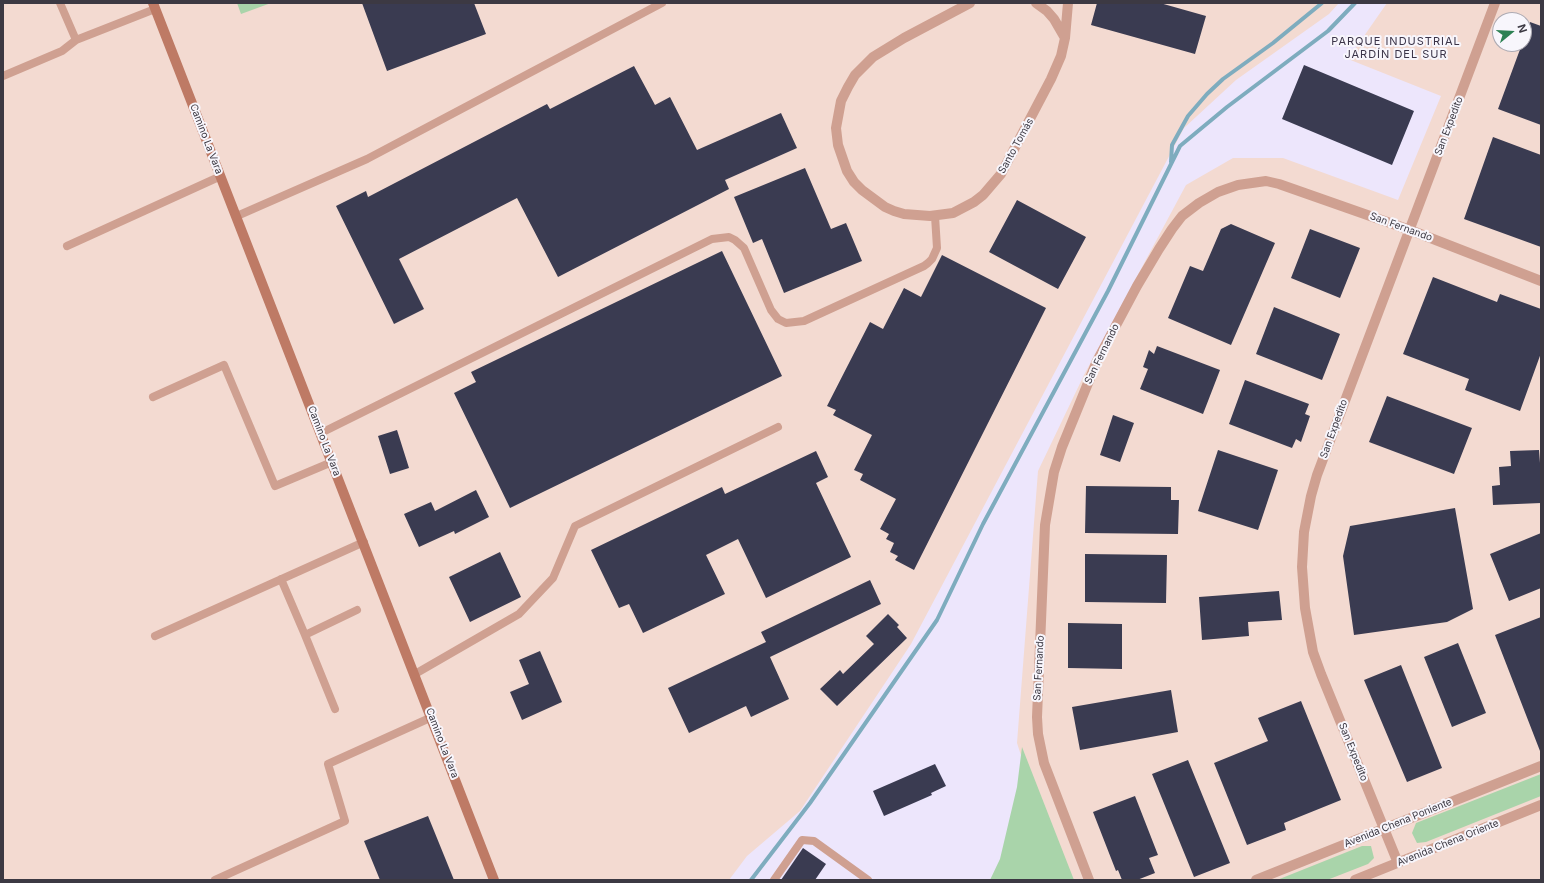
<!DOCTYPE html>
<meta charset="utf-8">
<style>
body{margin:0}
#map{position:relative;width:1544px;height:883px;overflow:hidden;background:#ede6fc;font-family:Inter,sans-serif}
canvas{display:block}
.frame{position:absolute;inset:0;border:4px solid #3c3943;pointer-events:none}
.north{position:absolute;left:1492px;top:12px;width:40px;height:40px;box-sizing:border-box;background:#f8f6fc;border:1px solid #adaab2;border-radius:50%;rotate:72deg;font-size:11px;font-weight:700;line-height:16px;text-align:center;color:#3c3943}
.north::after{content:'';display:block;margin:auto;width:14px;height:18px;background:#2d8153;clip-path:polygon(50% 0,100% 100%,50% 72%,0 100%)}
</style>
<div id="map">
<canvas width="1544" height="883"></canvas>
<div class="frame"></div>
<div class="north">N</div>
</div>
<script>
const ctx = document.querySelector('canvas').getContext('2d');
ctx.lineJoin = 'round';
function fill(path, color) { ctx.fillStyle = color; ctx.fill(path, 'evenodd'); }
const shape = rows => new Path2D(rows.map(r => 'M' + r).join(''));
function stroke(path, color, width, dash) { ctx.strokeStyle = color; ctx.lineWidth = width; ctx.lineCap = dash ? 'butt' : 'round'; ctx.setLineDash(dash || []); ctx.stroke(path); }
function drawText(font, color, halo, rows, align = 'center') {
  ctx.font = font + ' Inter,sans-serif'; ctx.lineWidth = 4; ctx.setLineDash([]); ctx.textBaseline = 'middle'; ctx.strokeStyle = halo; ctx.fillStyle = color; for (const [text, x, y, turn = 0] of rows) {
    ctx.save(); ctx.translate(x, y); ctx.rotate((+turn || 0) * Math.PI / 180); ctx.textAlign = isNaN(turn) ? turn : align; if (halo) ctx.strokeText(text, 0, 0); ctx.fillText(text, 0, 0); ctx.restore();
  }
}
const industrial = shape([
 [3,3,1339,3,1329,14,1236,80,1184,128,911,644,800,811,747,856,729,880,3,880],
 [1387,3,1541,3,1541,880,1069,880,1030,783,1017,743,1038,471,1084,375,1186,185,1233,158,1283,158,1398,200,1441,96,1348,59],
 [1500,20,1524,20,1524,44,1500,44]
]);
const green = shape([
 [237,3,271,3,241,14],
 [1022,747,1074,880,990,880,1000,859,1017,787],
 [1541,774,1541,796,1426,842,1417,843,1412,833,1416,823],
 [1362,846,1371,846,1374,858,1368,864,1327,880,1277,880]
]);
const stream = shape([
 [1171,162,1172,145,1188,116,1207,94,1223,79,1273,43,1322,3],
 [751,880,810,803,937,620,983,524,1108,291,1180,146,1227,107,1328,31,1355,3]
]);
const building = shape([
 [362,3,474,3,486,34,387,71],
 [1097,3,1160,3,1206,16,1195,54,1091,25],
 [1530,22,1541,26,1541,125,1498,109,1522,44,1524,44,1524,38],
 [1304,65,1414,111,1392,165,1282,119],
 [634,66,655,105,670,97,697,150,781,113,797,148,725,180,729,189,558,277,517,198,399,259,424,309,394,324,336,206,366,191,368,197,547,104,550,109],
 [1493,137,1541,155,1541,247,1464,219],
 [805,168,831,229,846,223,862,261,784,293,762,239,753,243,734,197],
 [1017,200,1086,237,1058,289,989,252],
 [1231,224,1275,243,1231,345,1168,318,1190,266,1203,271,1221,229],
 [1310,229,1360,248,1340,298,1291,278],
 [722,251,782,376,510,508,454,393,476,382,471,372],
 [942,255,1046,308,914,570,895,560,898,556,890,552,894,543,886,539,889,534,880,529,896,499,860,480,863,474,854,470,872,435,833,415,836,410,827,406,870,322,883,329,904,288,921,297],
 [1433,277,1497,302,1500,294,1541,309,1541,353,1520,411,1465,390,1469,379,1403,354],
 [1274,307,1340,334,1322,380,1256,354],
 [1157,346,1220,370,1203,414,1140,389,1148,369,1143,367,1149,350,1154,354],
 [1245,380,1309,404,1305,414,1310,416,1301,442,1296,439,1292,448,1229,424],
 [1387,396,1472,428,1454,474,1369,442],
 [1113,415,1134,423,1120,462,1100,455],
 [397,430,409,468,390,474,378,436],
 [1218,450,1278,470,1258,530,1198,511],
 [1539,450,1540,463,1541,463,1541,503,1493,505,1492,486,1500,485,1499,467,1511,466,1510,451],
 [816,451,828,477,816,483,851,557,766,598,738,539,706,555,725,594,643,633,629,604,619,608,591,550,722,487,725,494],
 [1086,486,1171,487,1171,500,1179,500,1178,534,1085,533],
 [476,490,489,517,455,534,454,531,419,547,404,514,431,502,435,511],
 [1455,508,1473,609,1447,622,1354,635,1343,556,1350,526],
 [1541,533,1541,588,1509,601,1490,554],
 [500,552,521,597,470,622,449,577],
 [1085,554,1167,555,1166,603,1085,602],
 [870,580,881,604,770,657,789,699,751,717,746,706,689,733,668,688,766,642,761,632],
 [1279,591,1282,620,1248,622,1249,636,1202,640,1199,597],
 [888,614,899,625,897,627,907,638,837,706,820,689,840,670,843,674,874,644,866,636],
 [1541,617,1541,751,1540,751,1495,635],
 [1068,623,1122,624,1122,669,1068,668],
 [1458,643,1486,713,1452,727,1424,657],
 [540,651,562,702,522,720,510,692,529,684,519,660],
 [1401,665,1442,768,1407,782,1364,680],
 [1171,690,1178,732,1080,750,1072,707],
 [1301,701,1341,800,1284,823,1286,830,1247,845,1214,763,1268,741,1258,718],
 [1188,760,1230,863,1194,877,1152,774],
 [935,764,946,786,931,793,932,795,884,816,873,791],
 [1135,796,1158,855,1149,858,1155,873,1137,880,1122,880,1118,870,1116,871,1093,812],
 [428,816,454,880,380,880,364,841],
 [803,848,826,864,815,880,781,880]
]);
const lane = shape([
 [60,3,76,40,155,9],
 [3,76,62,51,76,40],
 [237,216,367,159,662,3],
 [67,246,221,176],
 [153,397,224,365,275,486,332,462],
 [321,433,712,239,729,237,735,240,744,248,771,310,778,319,786,323,804,321,924,266,928,263,932,259,937,248,935,216],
 [281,579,305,635,357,610],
 [305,635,335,709],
 [155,636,364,542],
 [415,674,519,614,553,578,575,526,778,427],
 [215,880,345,821,328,764,432,717],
 [774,880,802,840,814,841,868,880]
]);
const street = shape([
 [970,3,904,38,873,57,855,75,848,87,841,101,836,128,838,145,847,171,854,182,862,190,885,207,894,211,904,214,930,216,953,213,974,202,983,195,1001,174,1051,79,1061,56,1065,38,1068,3],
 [1036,3,1047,11,1054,19,1065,38],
 [1398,863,1321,674,1313,652,1305,608,1302,567,1304,532,1311,496,1317,475,1495,3],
 [1089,880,1044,763,1038,734,1037,717,1045,525,1054,472,1062,447,1097,361,1137,286,1159,249,1172,229,1182,216,1199,203,1218,192,1238,185,1266,181,1279,184,1410,230,1541,281],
 [1256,880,1541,766],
 [1355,880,1541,805]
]);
const secondary = shape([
 [153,3,494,880]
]);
const streetNames = [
 ["San Expedito",1449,126,-69],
 ["Camino La Vara",206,139,69],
 ["Santo Tomás",1016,146,-61],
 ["San Fernando",1401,227,20],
 ["San Fernando",1102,354,-64],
 ["San Expedito",1334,429,-70],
 ["Camino La Vara",324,441,69],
 ["San Fernando",1039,668,-87],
 ["Camino La Vara",442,743,69],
 ["San Expedito",1353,752,68],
 ["Avenida Chena Poniente",1398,823,-22],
 ["Avenida Chena Oriente",1448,843,-22]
];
const neighbourhoodNames = [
 ["PARQUE INDUSTRIAL",1396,42],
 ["JARDÍN DEL SUR",1396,55]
];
fill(industrial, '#f3dad1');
fill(green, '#a9d4aa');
stroke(stream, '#7eacbe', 4);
fill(building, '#3a3b51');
stroke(lane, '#cfa091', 8);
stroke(street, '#cfa091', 10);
stroke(secondary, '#be7a65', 10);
drawText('10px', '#3c3943', '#f8f6fc', streetNames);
ctx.letterSpacing = '1px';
drawText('11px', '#3b3448', '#f8f6fc', neighbourhoodNames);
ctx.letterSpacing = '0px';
</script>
